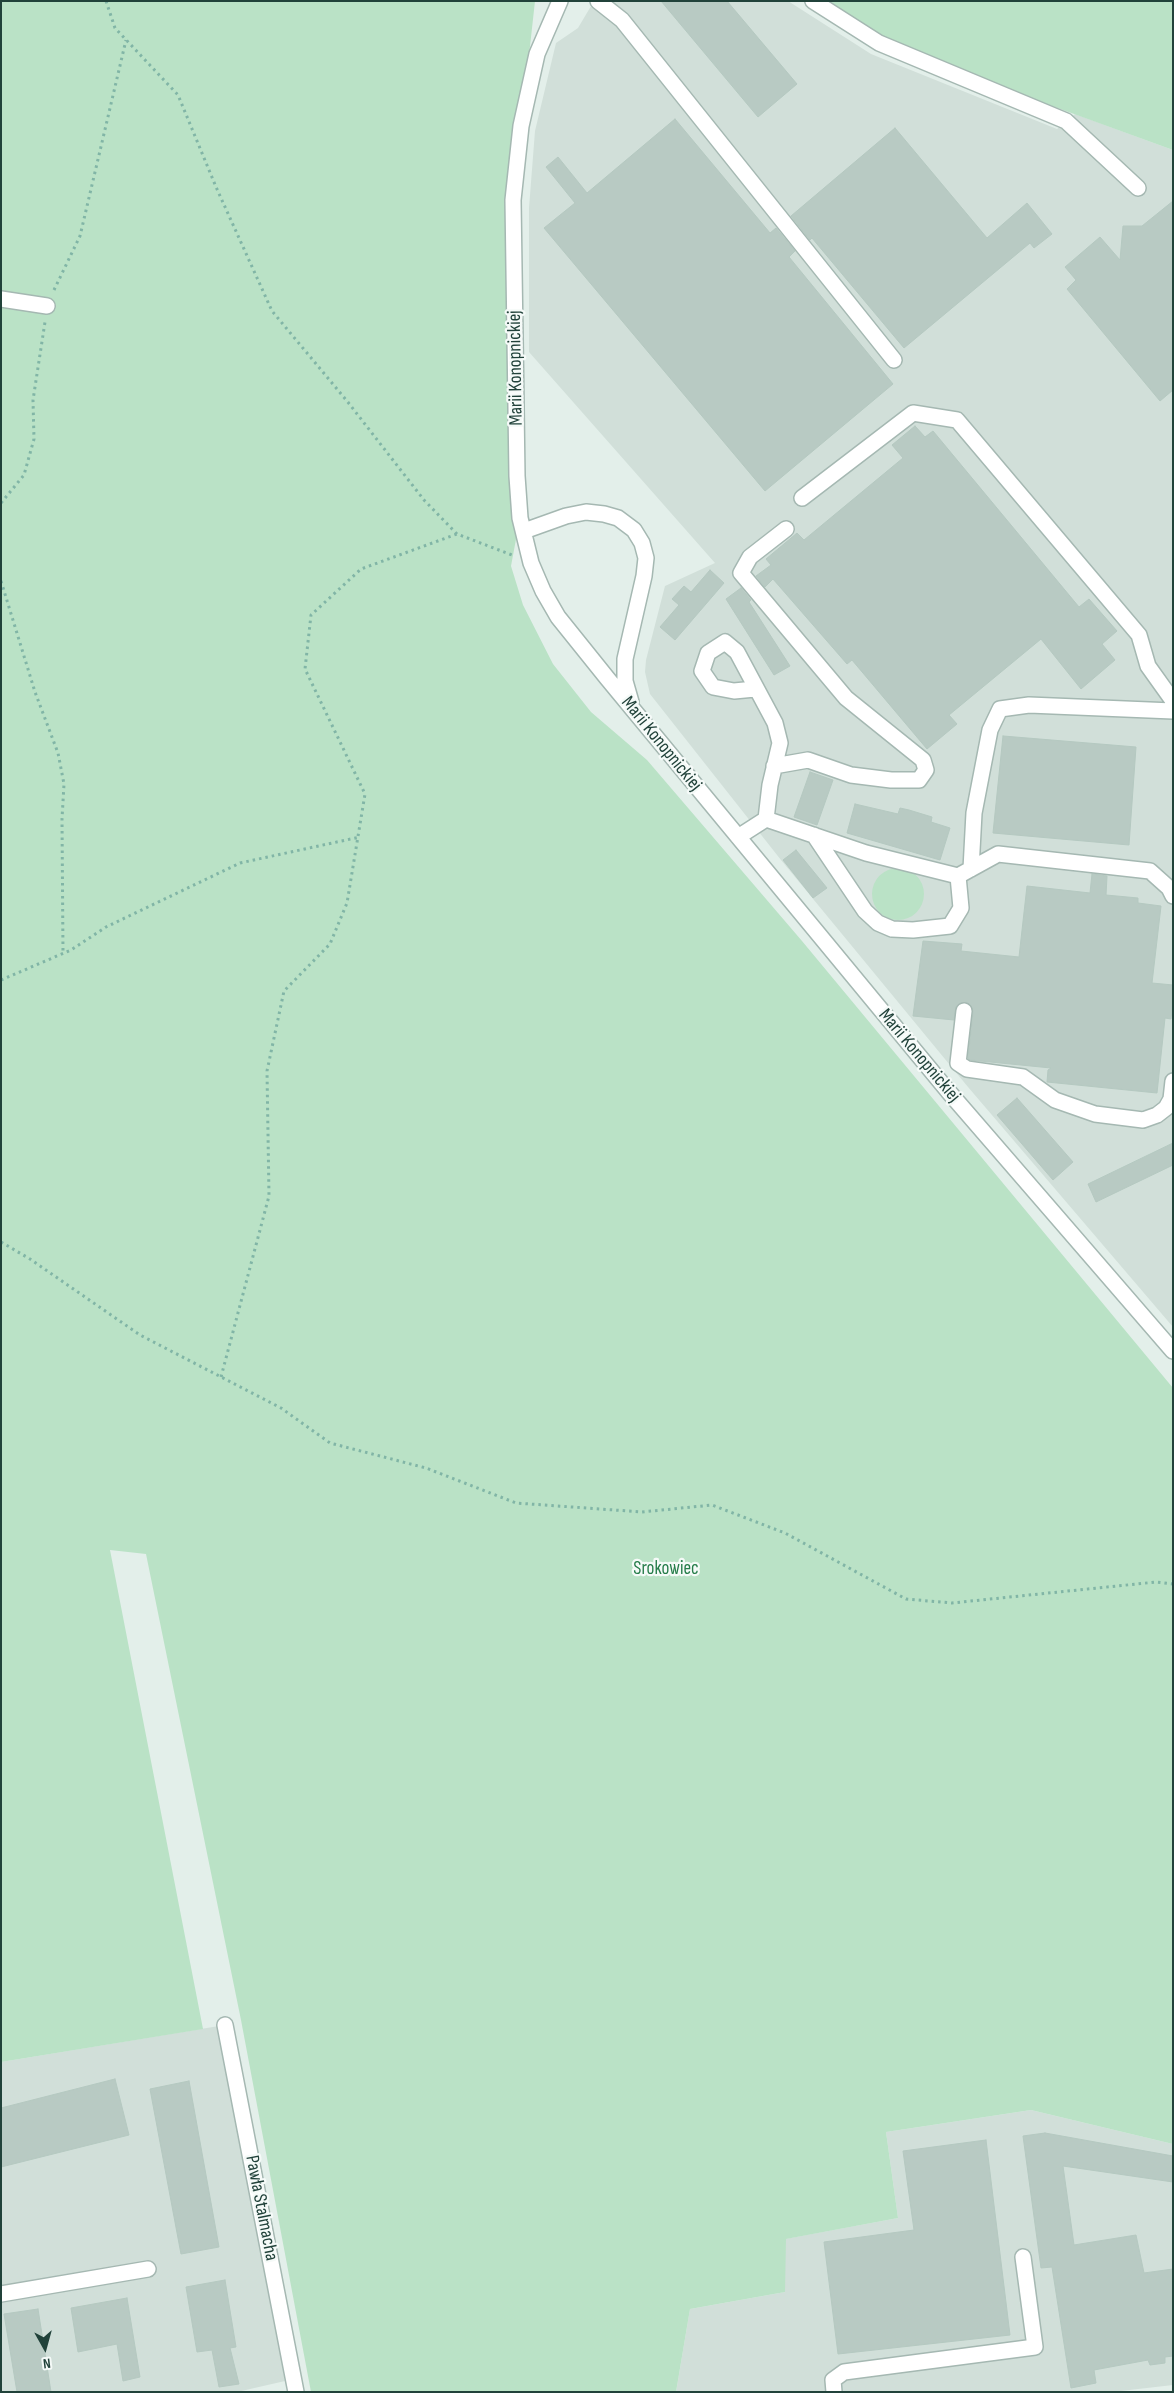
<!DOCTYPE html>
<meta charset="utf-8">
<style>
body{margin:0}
#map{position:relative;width:1174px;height:2393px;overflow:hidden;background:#e3efea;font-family:"Sofia Sans Condensed",sans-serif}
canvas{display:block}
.frame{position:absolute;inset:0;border:2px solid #21423a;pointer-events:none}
.north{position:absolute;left:20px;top:2323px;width:50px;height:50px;-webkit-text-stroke:4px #f5faf8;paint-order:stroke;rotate:173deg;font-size:14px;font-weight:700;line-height:20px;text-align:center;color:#21423a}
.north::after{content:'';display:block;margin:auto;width:18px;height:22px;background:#21423a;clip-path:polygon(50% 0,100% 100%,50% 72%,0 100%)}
</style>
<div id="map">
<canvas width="1174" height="2393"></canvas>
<div class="frame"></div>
<div class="north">N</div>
</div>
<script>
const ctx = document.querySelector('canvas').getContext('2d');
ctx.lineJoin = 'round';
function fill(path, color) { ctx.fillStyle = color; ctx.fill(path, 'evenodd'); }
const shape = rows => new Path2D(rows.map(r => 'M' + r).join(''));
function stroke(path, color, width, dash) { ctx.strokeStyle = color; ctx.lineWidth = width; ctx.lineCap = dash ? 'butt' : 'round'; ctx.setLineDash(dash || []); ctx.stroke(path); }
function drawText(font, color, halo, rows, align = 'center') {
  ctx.font = font + ' "Sofia Sans Condensed",sans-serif'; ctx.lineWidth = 4.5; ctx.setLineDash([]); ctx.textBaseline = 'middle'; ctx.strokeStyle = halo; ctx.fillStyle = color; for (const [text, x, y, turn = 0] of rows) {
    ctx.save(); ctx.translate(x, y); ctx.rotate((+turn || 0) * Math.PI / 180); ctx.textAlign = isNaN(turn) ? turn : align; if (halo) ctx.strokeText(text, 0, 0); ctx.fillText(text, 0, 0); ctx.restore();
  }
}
const built = shape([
 [594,1,788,1,871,54,1057,129,1075,114,1173,150,1173,1327,968,1087,781,860,650,694,645,672,646,660,665,586,715,563,529,352,529,208,535,131,556,43,578,28],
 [225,2025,285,2381,237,2392,1,2392,1,2062],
 [1031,2110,1173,2144,1173,2385,1112,2392,676,2392,690,2309,785,2292,785,2239,898,2218,886,2132]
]);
const green = shape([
 [1,1,535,1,516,173,520,518,511,566,523,605,553,664,591,712,647,760,802,941,1173,1388,1173,2144,1031,2110,886,2132,898,2218,786,2239,785,2292,690,2309,676,2392,311,2392,241,2020,146,1554,110,1550,203,2029,1,2062],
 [813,1,1173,1,1173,150,879,43],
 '872 894a26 26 0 1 1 52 0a26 26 0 1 1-52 0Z'
]);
const building = shape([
 [661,1,727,1,797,84,758,117,661,1],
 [675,119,770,233,776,228,795,251,789,257,893,384,765,491,544,228,575,203,546,167,558,157,587,193,675,119],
 [895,128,987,238,1027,203,1052,234,1034,248,1030,243,904,348,812,238,810,240,791,216,895,128],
 [1173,201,1173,390,1160,401,1067,289,1076,280,1065,267,1100,237,1120,260,1123,226,1142,226,1173,201],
 [915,426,925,437,933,431,1079,607,1089,599,1117,631,1102,644,1115,660,1081,689,1041,639,949,715,957,724,927,749,852,660,847,664,773,579,765,587,756,576,771,565,766,559,797,533,804,540,903,458,892,445,915,426],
 [710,570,724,583,675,640,660,627,679,605,672,599,684,586,691,592,710,570],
 [741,588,751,600,749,602,790,666,774,675,726,599,741,588],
 [1003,736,1136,747,1129,845,993,833,1003,736],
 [810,772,833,780,817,825,794,817,810,772],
 [855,804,898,814,900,808,909,810,932,817,931,822,950,828,940,860,847,833,855,804],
 [796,850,827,888,813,898,783,860,796,850],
 [1092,874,1107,876,1106,895,1138,898,1138,903,1161,906,1152,983,1173,985,1173,1002,1171,1019,1165,1018,1157,1093,1047,1082,1048,1070,1051,1068,970,1060,968,1058,973,1012,972,1007,966,1002,956,1006,954,1020,913,1016,923,941,962,944,961,951,1019,957,1027,886,1090,893,1092,874],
 [1017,1098,1073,1162,1053,1180,997,1115,1017,1098],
 [1173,1143,1173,1165,1096,1202,1088,1184,1173,1143],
 [115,2079,129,2135,1,2167,1,2108,115,2079],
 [189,2081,219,2247,181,2254,150,2089,189,2081],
 [1045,2133,1173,2156,1173,2182,1063,2166,1074,2245,1136,2235,1144,2273,1173,2269,1173,2356,1165,2357,1165,2363,1150,2365,1148,2360,1094,2370,1096,2383,1071,2388,1052,2267,1041,2268,1023,2136,1045,2133],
 [986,2140,1010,2335,838,2354,824,2242,914,2230,903,2151,986,2140],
 [225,2280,236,2347,230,2348,239,2384,219,2387,212,2350,197,2352,186,2287,225,2280],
 [127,2298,140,2377,123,2381,117,2344,78,2352,71,2308,127,2298],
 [38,2309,51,2392,17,2392,4,2314,38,2309]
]);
const path = shape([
 [106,1,115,28,178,95,216,187,272,311,347,401,424,500,457,534,512,555],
 [54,290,80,236,126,40],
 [1,503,24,475,34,439,33,400,45,322],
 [1,581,35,692,58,753,64,784,62,819,63,954],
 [1,980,71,950,106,927,240,863,360,837],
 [1,1242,30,1259,140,1335,281,1408,330,1443,426,1468,516,1503,642,1512,712,1505,785,1533,906,1599,952,1603,1156,1582,1173,1584],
 [221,1377,269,1196,267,1071,284,991,330,944,347,903,365,794,305,669,311,615,361,569,457,534]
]);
const minor = shape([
 [560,1,537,54,521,126,513,200,517,476,520,518,531,563,543,591,558,617,607,678,948,1091,1173,1351],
 [598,1,622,20,894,360],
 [813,1,879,43,1066,121,1138,188],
 [1,299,47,306],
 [802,498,913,413,957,420,1139,635,1148,666,1173,701],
 [524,531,566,516,586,512,604,514,618,518,634,530,642,543,646,558,644,576,625,659,625,681,631,702],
 [755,689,734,691,713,687,702,671,708,653,725,642,737,652,775,723,780,743,770,785,766,819],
 [774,766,808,760,851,775,891,780,919,780,926,770,923,760,846,698,741,573,750,557,786,529],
 [814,835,865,911,878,923,892,929,913,930,950,926,961,908,958,876],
 [738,837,766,819,866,853,958,876,998,854,1150,871,1169,888,1173,896],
 [971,869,974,813,990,730,1000,709,1029,705,1173,711],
 [964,1011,958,1063,967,1069,1023,1077,1055,1100,1095,1114,1143,1120,1157,1115,1166,1108,1171,1099,1173,1081],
 [225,2025,296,2392],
 [1,2294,148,2269],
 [834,2392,833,2380,844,2372,1035,2347,1023,2257]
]);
const streetNames = [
 ["Marii Konopnickiej",516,368,-91],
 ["Marii Konopnickiej",661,744,51],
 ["Marii Konopnickiej",919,1056,50],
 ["Pawła Stalmacha",261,2208,79]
];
const parkNames = [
 ["Srokowiec",666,1569]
];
fill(built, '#d1dfd9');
fill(green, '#bae2c6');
fill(building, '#b8cac3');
stroke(building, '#b5c9c1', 1);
stroke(minor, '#a5b8b2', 18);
stroke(path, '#81b5a6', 3, [2.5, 4]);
stroke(minor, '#fff', 15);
drawText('19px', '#21423a', '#f5faf8', streetNames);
drawText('19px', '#267d4a', '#f5faf8', parkNames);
</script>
